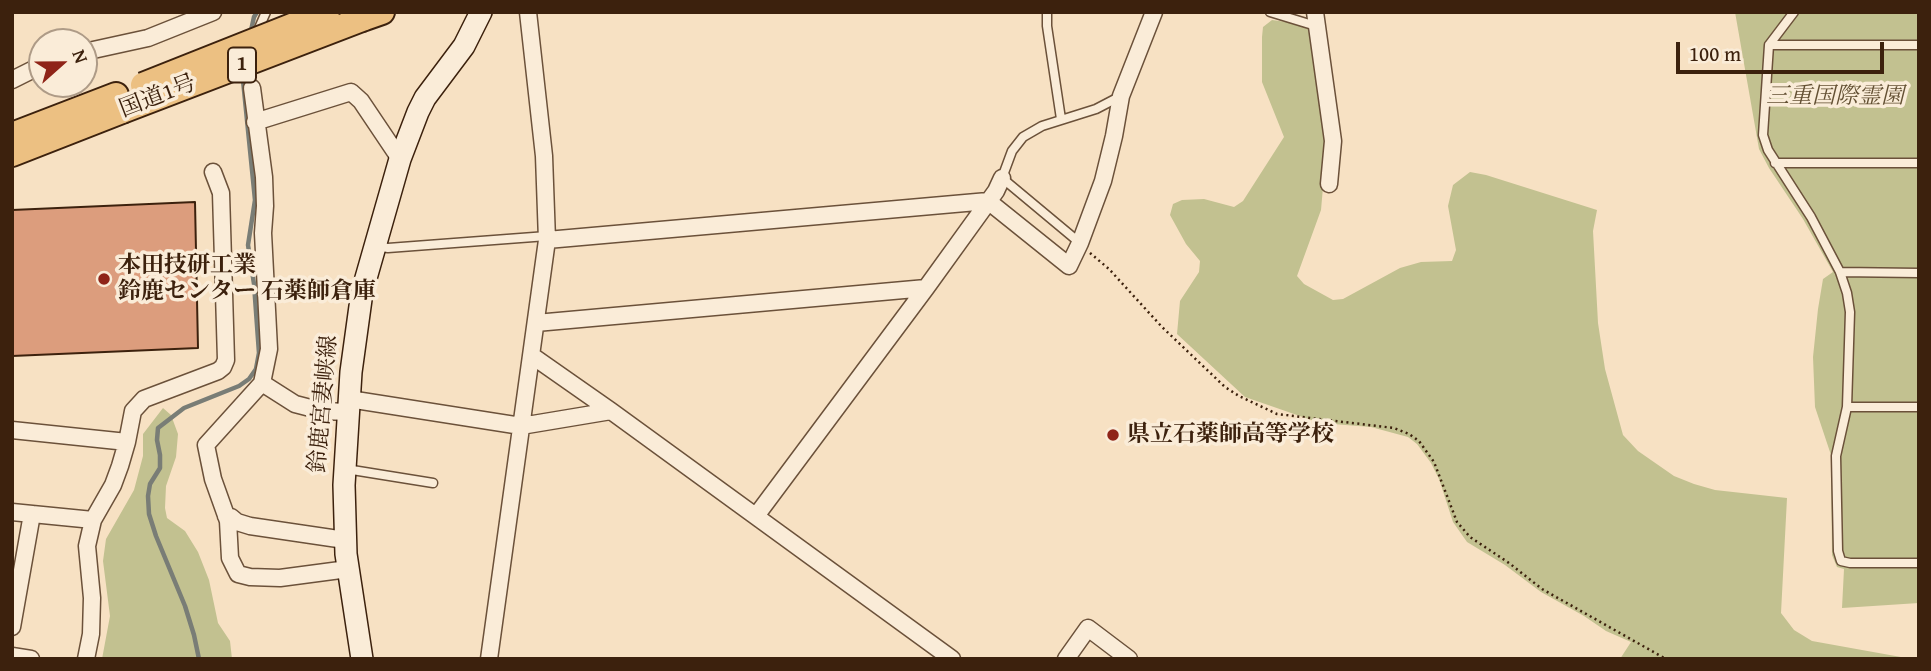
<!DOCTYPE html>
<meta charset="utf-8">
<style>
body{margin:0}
#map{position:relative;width:1931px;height:671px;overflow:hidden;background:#f7e1c3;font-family:"Gentium Book Plus",serif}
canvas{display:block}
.frame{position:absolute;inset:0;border:14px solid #3c210d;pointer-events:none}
.north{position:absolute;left:28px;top:28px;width:70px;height:70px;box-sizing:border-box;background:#faecd8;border:2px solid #ae9b87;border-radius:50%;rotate:69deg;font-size:19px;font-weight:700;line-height:28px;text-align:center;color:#3c210d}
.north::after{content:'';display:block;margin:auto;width:24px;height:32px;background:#8f2418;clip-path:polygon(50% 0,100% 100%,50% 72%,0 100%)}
.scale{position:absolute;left:1676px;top:42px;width:208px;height:32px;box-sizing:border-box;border:4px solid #3c210d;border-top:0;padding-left:9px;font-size:21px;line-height:24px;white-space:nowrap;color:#3c210d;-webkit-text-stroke:5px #faecd8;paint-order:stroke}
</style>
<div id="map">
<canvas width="1931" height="671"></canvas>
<div class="frame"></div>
<div class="north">N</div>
<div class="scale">100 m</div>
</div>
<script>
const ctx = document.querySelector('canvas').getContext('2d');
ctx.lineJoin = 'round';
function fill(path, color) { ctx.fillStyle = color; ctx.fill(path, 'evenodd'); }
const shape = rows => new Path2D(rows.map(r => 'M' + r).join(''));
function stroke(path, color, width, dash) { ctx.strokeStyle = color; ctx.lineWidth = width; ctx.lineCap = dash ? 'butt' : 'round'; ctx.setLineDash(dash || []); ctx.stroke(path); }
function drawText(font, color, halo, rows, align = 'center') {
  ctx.font = font + ' "Gentium Book Plus","Noto Serif JP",serif'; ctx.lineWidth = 7; ctx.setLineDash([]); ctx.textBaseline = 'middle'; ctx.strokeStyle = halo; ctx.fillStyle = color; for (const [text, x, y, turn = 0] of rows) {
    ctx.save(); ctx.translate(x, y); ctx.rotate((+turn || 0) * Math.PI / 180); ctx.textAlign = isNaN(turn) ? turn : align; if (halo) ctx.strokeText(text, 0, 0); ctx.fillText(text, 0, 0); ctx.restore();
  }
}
const green = shape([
 [1735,12,1919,12,1919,603,1842,608,1844,569,1837,567,1832,555,1831,455,1815,407,1813,357,1818,309,1823,279,1833,272,1803,219,1769,168,1759,149],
 [1272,20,1294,23,1310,30,1328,130,1321,210,1297,276,1304,284,1333,300,1343,299,1400,268,1421,262,1452,261,1456,250,1448,206,1453,185,1470,172,1486,175,1597,210,1593,231,1598,323,1605,369,1623,435,1638,451,1674,476,1694,484,1715,490,1787,498,1781,613,1794,630,1812,641,1912,659,1620,659,1631,642,1606,631,1584,616,1541,592,1505,565,1467,542,1453,522,1439,479,1431,463,1417,444,1408,437,1371,427,1320,423,1245,397,1177,334,1180,301,1199,272,1200,261,1186,244,1170,215,1173,204,1182,200,1204,199,1234,207,1243,201,1284,137,1262,82,1262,37,1263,27],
 [163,408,171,415,178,434,176,457,166,486,165,508,167,518,185,531,198,552,209,580,218,623,230,641,232,659,102,659,110,616,103,561,106,539,134,490,143,456,143,434]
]);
const stream = shape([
 [250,35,254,17,257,12],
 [199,659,194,635,185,606,156,536,149,514,148,496,150,484,160,468,160,455,157,440,158,428,184,408,239,386,249,379,256,369,259,353,254,284,248,245,255,200,243,80,244,74]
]);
const building = shape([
 [195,202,198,348,12,356,12,210,195,202]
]);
const path = shape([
 [1090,253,1109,269,1162,327,1225,387,1239,396,1277,414,1394,428,1409,434,1419,441,1434,462,1457,522,1470,537,1509,563,1542,589,1666,659]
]);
const service = shape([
 [1047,12,1047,26,1061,119],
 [1270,12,1316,26],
 [1794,12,1769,45,1763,135,1768,150,1811,217,1840,272,1847,293,1850,312,1847,407,1836,456,1838,551,1841,561,1850,563,1919,563],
 [256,35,266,12],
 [1769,45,1919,45],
 [1775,163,1919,163],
 [1080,243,1002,178,1012,151,1023,137,1042,126,1096,109,1121,96],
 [376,246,388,248,547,236],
 [1840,272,1919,273],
 [1847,407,1919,407],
 [346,469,433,483]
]);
const minor = shape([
 [1315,12,1333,141,1329,184],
 [84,52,148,38,213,12],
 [12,80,42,65],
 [252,88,264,177,265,206,263,233,269,349,262,383,206,445,213,479,228,521,230,558,238,574,250,577,280,578,348,569],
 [255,122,351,92,361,101,400,159],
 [547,240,988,201,1069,266,1080,243,1103,181,1114,136,1121,96,1154,12],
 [536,323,926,288],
 [531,355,611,411,952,659],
 [262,383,295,404,322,411,348,412],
 [349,399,521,426,611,411],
 [12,430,127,442,120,466,113,485,93,520,87,546,92,598,91,634,86,659],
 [127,442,133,411,144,399,218,371,223,367,226,360,221,193,213,172],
 [12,512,93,520],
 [226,516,231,517,237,522,250,526,345,540],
 [756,516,926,288,996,191,1002,178],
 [12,627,32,514],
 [12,656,31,659],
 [489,659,547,240,544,156,528,12],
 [1066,659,1088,628,1129,659]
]);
const secondary = shape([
 [362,659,346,554,344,485,351,372,362,292,400,159,418,112,425,98,464,46,481,12]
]);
const trunk = shape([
 [362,19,382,12],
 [12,135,116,95],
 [12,154,122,111]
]);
const trunkBridge = shape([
 [143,85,327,12],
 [122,111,362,19]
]);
const markers = [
 [104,279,7,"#8f2418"],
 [1113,435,7,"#8f2418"]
];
const shields = [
 [242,65,28]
];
const shieldNames = [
 ["1",242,65]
];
const streetNames = [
 ["国道1号",158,97,-21],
 ["鈴鹿宮妻峡線",324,404,-85]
];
const parkNames = [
 ["三重国際霊園",1835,97]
];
const poiNames = [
 ["本田技研工業",118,266],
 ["鈴鹿センター 石薬師倉庫",118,292],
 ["県立石薬師高等学校",1127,435]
];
fill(green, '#c2c190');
stroke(stream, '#797d76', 4.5);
fill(building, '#dc9d7d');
stroke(building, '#3c210d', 2);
stroke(service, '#6b513a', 11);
stroke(minor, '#6b513a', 19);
stroke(secondary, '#3c210d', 24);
stroke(trunk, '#3c210d', 28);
stroke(path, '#3c210d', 2.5, [2, 3.5]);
stroke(service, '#faecd8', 8);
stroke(minor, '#faecd8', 16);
stroke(secondary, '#faecd8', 21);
stroke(trunk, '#ecc082', 24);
stroke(trunkBridge, '#3c210d', 28, []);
stroke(trunkBridge, '#ecc082', 24);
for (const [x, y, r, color] of markers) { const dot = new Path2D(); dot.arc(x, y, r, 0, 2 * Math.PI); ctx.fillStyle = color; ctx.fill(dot); stroke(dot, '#faecd8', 2.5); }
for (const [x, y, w] of shields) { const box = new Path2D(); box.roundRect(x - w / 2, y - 17.5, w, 35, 5); ctx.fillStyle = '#faecd8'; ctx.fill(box); stroke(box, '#3c210d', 2); }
drawText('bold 21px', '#3c210d', null, shieldNames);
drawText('23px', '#3c210d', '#faecd8', streetNames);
drawText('italic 23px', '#645134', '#faecd8', parkNames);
drawText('bold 23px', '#3c210d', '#faecd8', poiNames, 'left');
</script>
